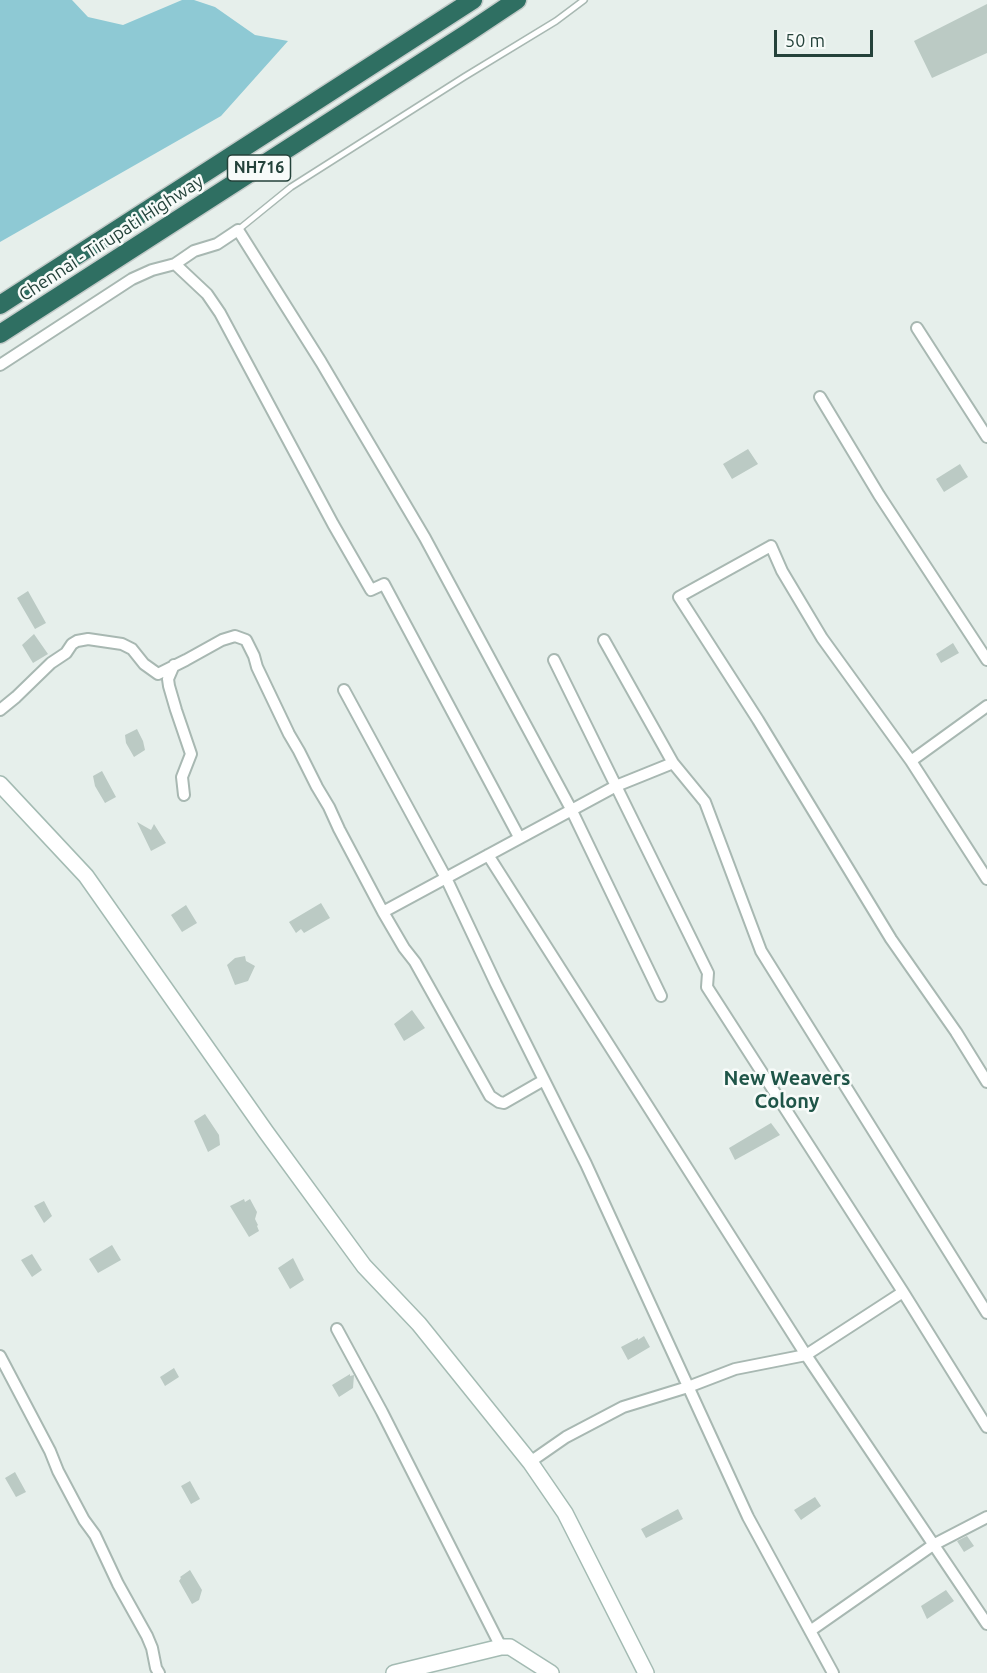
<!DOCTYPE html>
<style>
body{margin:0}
#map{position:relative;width:987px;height:1673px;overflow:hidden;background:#e6efeb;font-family:Ubuntu,sans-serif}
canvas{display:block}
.scale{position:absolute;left:774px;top:30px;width:99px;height:27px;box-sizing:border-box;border:3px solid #24423a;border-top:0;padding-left:8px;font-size:18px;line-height:21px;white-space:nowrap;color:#24423a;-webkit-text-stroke:4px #f7fbf9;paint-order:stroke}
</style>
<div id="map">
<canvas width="987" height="1673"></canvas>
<div class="scale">50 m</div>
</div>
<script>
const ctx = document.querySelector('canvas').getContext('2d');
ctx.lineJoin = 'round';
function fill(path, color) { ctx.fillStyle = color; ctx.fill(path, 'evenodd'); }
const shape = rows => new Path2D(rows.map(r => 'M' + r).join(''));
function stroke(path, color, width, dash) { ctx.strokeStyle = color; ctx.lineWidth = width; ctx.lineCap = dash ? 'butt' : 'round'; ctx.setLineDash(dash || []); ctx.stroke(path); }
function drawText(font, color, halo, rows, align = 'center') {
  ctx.font = font + ' Ubuntu,sans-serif'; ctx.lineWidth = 5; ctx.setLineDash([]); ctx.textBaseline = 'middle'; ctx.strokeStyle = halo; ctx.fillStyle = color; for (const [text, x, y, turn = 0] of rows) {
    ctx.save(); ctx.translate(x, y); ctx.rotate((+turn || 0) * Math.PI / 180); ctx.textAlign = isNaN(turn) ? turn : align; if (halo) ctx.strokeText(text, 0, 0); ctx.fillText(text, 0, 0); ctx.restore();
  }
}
const water = shape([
 [0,0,72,0,88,17,123,25,182,0,194,0,215,7,255,35,288,41,221,116,0,242]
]);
const building = shape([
 [987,4,987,53,932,78,914,41],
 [748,449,758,464,732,479,723,464],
 [960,464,968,477,944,492,936,479],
 [28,591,46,623,35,629,17,598],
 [34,634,48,654,33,663,22,645],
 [953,643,959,653,941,663,936,654],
 [137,729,143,741,145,750,134,757,126,743,125,735],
 [102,771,116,797,105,803,95,786,93,776],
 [137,822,151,830,154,824,166,843,151,851],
 [321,903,330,918,304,933,301,929,296,933,289,922],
 [186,905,197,923,182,932,171,915],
 [245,956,246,961,255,966,248,981,235,985,227,965,235,958],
 [412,1010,425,1028,404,1041,394,1024],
 [205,1114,219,1135,220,1145,208,1152,194,1121],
 [771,1123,780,1135,735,1160,729,1148],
 [244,1199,245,1202,250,1199,257,1212,255,1219,258,1225,257,1226,259,1231,249,1237,230,1206],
 [44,1201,52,1216,44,1223,34,1206],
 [112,1245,121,1260,98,1273,89,1259],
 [32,1254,42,1270,32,1277,21,1260],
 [293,1258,304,1280,290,1289,278,1268],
 [644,1336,650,1347,628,1360,621,1347,638,1338,638,1340],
 [174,1368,179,1377,165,1386,160,1377],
 [350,1374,350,1376,354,1375,353,1388,339,1397,332,1385],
 [15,1472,26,1492,16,1497,5,1478],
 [190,1481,200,1499,191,1504,181,1486],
 [815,1497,821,1506,801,1520,794,1510],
 [678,1509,683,1519,646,1538,641,1529],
 [967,1536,974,1546,964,1552,957,1541],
 [190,1570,202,1590,199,1600,192,1604,179,1581,181,1578,180,1577],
 [946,1590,954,1601,927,1619,921,1606]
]);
const lane = shape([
 [238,230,291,187,464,77,556,21,584,0]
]);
const street = shape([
 [175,264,194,251,217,244,238,230,321,362,425,538,571,809,661,996],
 [917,328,987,437],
 [0,365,132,279,152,270,175,264,207,294,220,313,333,524,371,590,384,584,519,837],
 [820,397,879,495,987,660],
 [604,640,673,763,705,802,761,951,987,1313],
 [554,660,708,973,707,987,903,1292,987,1427],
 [174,665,168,679,169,686,176,710,191,754,182,777,184,795],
 [344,690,446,878,496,984,586,1164,748,1517,833,1673],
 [0,710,16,697,51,663,66,653,72,644,77,641,88,639,122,644,132,649,144,664,158,674,186,660,222,640,235,636,246,640,254,656,257,667,289,734,299,751,317,787,329,807,339,829,383,912,404,948,415,962,490,1096,499,1102,504,1103,544,1080],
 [911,761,987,706],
 [488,855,806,1355,987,1624],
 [987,879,911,761,822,638,782,571,771,546,679,597,758,720,891,939,956,1032,987,1082],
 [383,912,616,786,673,763],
 [337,1329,382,1412,501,1647],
 [0,1356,50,1451,58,1471,84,1520,95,1535,118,1584,147,1636,152,1648,156,1668,159,1673],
 [530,1462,566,1437,623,1407,688,1387,735,1369,806,1355,903,1292],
 [810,1631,933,1545,987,1517]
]);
const secondary = shape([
 [0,784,86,876,266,1132,364,1266,419,1324,530,1462,565,1513,646,1673],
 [394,1673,501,1647,510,1647,551,1673]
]);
const highway = shape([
 [0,305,473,0],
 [0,334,469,32,517,0]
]);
const shields = [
 [259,168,63]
];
const shieldNames = [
 ["NH716",259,168]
];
const streetNames = [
 ["Chennai - Tirupati Highway",111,238,-33]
];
const neighbourhoodNames = [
 ["New Weavers",787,1078],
 ["Colony",787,1101]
];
fill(water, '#8ec9d4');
fill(building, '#bbcac4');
stroke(lane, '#a8b8b2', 8);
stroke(street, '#a8b8b2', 14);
stroke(secondary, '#a4bbb3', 18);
stroke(highway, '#c2cac8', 21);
stroke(lane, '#fff', 5);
stroke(street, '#fff', 10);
stroke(secondary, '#fff', 15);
stroke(highway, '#2f6f62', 18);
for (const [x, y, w] of shields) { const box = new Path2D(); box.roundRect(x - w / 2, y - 13, w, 26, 4.5); ctx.fillStyle = '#f7fbf9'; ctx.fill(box); stroke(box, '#24423a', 1.5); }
drawText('bold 16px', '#24423a', null, shieldNames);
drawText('18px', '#24423a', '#f7fbf9', streetNames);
drawText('bold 20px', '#1f5548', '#f7fbf9', neighbourhoodNames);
</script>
